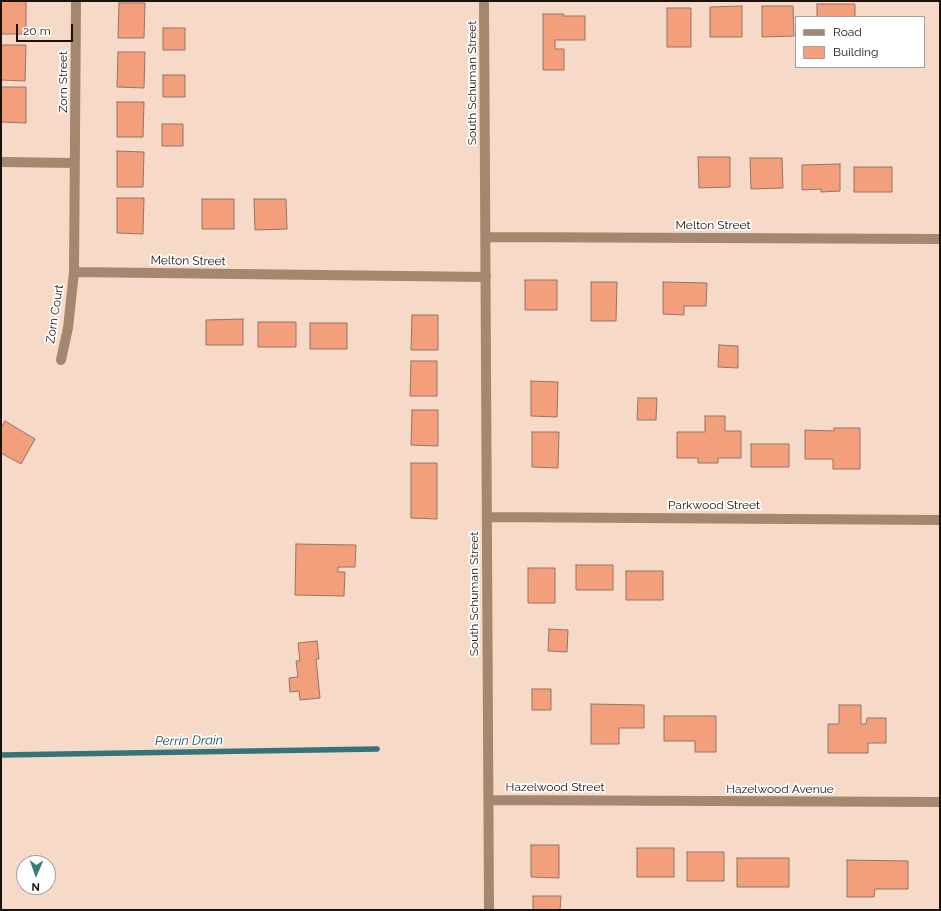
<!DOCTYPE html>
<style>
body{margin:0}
#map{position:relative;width:941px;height:911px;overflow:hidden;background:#f7d9c7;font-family:Raleway,sans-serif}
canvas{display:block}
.frame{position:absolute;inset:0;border:2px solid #1c120c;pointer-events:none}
.legend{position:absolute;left:795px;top:16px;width:130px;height:52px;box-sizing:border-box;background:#fff;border:1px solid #a4a09e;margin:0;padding:5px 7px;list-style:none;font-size:12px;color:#1c120c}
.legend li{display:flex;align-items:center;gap:8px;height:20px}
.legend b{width:20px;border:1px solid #a4a09e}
.north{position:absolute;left:16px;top:855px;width:40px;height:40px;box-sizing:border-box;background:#fff;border:1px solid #a4a09e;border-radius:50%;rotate:182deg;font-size:11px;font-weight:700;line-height:16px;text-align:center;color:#1c120c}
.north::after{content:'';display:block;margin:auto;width:14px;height:18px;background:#397e74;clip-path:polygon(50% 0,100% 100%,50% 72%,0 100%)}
.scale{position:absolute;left:16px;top:24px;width:57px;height:18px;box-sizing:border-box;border:2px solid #1c120c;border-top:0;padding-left:5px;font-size:12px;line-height:14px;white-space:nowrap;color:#1c120c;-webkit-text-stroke:3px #fff;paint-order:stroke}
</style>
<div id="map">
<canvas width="941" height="911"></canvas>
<div class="frame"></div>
<ul class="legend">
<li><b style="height:5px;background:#a4876e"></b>Road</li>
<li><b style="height:11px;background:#f39f7b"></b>Building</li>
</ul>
<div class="north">N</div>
<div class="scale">20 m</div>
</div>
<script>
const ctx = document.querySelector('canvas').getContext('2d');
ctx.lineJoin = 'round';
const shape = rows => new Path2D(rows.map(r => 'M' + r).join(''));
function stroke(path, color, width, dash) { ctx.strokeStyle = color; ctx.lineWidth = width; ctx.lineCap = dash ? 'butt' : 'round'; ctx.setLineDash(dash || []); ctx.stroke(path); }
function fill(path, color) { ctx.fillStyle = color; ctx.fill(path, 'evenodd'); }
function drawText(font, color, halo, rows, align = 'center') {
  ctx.font = font + ' Raleway,sans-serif'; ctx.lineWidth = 3.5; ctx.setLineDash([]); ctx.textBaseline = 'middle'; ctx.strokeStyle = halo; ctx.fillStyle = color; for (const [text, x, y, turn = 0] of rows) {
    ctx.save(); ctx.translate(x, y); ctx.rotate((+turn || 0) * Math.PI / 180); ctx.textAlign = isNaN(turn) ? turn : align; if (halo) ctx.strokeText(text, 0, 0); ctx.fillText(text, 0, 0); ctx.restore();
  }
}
const stream = shape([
 [1,755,377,749]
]);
const building = shape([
 [1,1,26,1,26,34,1,34,1,1],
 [119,3,145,3,144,38,118,38,119,3],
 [817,4,855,4,855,17,817,17,817,4],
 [742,6,742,37,710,37,710,7,742,6],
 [762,6,793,6,794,36,762,37,762,6],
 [667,8,691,8,691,47,667,47,667,8],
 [543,14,564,14,563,16,585,16,585,40,555,40,555,49,564,49,564,70,543,70,543,14],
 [163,28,185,28,185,50,163,50,163,28],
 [1,45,26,45,25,81,1,80,1,45],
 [118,52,145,52,144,88,117,87,118,52],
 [163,75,185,75,185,97,163,97,163,75],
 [1,87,26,87,26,123,1,122,1,87],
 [117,102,144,102,143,137,117,137,117,102],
 [162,124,183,124,183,146,162,146,162,124],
 [117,151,144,152,143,187,117,187,117,151],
 [698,157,730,157,730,187,699,188,698,157],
 [750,158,782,158,783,188,751,189,750,158],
 [840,164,840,191,821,192,821,189,802,190,802,165,840,164],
 [854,167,892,167,892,192,854,192,854,167],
 [117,198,144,198,143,234,117,233,117,198],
 [202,199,234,199,234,229,202,229,202,199],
 [254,199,286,199,287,229,255,230,254,199],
 [525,280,557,280,557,310,525,310,525,280],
 [591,282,617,282,616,321,591,321,591,282],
 [663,282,707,283,706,306,684,306,684,315,663,314,663,282],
 [412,315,438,315,438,350,411,350,412,315],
 [243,319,243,345,206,345,206,320,243,319],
 [258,322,296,322,296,347,258,347,258,322],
 [310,323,347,323,347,349,310,349,310,323],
 [719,345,738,346,738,368,718,367,719,345],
 [411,361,437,361,437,396,410,396,411,361],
 [531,381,558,382,557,417,531,416,531,381],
 [638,398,657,398,656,420,637,420,638,398],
 [412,410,438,410,438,446,411,445,412,410],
 [705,416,725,416,725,431,741,431,741,458,718,458,718,463,698,463,698,458,677,458,677,432,705,432,705,416],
 [5,421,35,439,21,464,1,453,1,427,5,421],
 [834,428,860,428,860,469,833,469,833,459,805,459,805,430,834,431,834,428],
 [532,432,559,432,558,468,532,467,532,432],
 [751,444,789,444,789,467,751,467,751,444],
 [411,463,437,463,437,519,411,518,411,463],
 [296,544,356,545,355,567,338,567,338,572,345,572,344,596,295,595,296,544],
 [576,565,613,565,613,590,576,590,576,565],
 [528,568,555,568,555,603,528,603,528,568],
 [626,571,663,571,663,600,626,600,626,571],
 [549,629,568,630,567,652,548,651,549,629],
 [317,641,319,659,316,659,320,698,300,700,299,691,290,692,289,678,298,677,296,661,300,661,298,643,317,641],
 [532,689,551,689,551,710,532,710,532,689],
 [591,704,644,705,644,728,619,728,619,744,591,744,591,704],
 [839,705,861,705,861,724,866,724,867,718,886,718,886,743,868,743,868,753,828,753,828,724,839,724,839,705],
 [664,716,716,716,716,752,695,752,695,741,664,741,664,716],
 [531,845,559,845,559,878,531,877,531,845],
 [637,848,674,848,674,877,637,877,637,848],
 [687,852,724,852,724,881,687,881,687,852],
 [737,858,789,858,789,887,737,887,737,858],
 [847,860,908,861,908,889,875,889,874,897,847,897,847,860],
 [533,896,561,896,560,910,533,910,533,896]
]);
const minor = shape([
 [484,1,489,910],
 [1,162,75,163],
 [486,237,940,239],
 [74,272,486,277],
 [61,360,68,328,74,272,76,1],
 [487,517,940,520],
 [489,800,940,802]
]);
const streetNames = [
 ["Zorn Street",63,82,-90],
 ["South Schuman Street",472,83,-90],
 ["Melton Street",713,225],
 ["Melton Street",188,261,1],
 ["Zorn Court",55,314,-81],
 ["Parkwood Street",714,505],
 ["South Schuman Street",474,594,-90],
 ["Hazelwood Street",555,787],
 ["Hazelwood Avenue",780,789]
];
const waterNames = [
 ["Perrin Drain",189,741,-1]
];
stroke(stream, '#337479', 5.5);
fill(building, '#f39f7b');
stroke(building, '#927569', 1);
stroke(minor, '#a4876e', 10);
drawText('12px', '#1c120c', '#fff', streetNames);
drawText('italic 13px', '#164e54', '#fff', waterNames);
</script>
